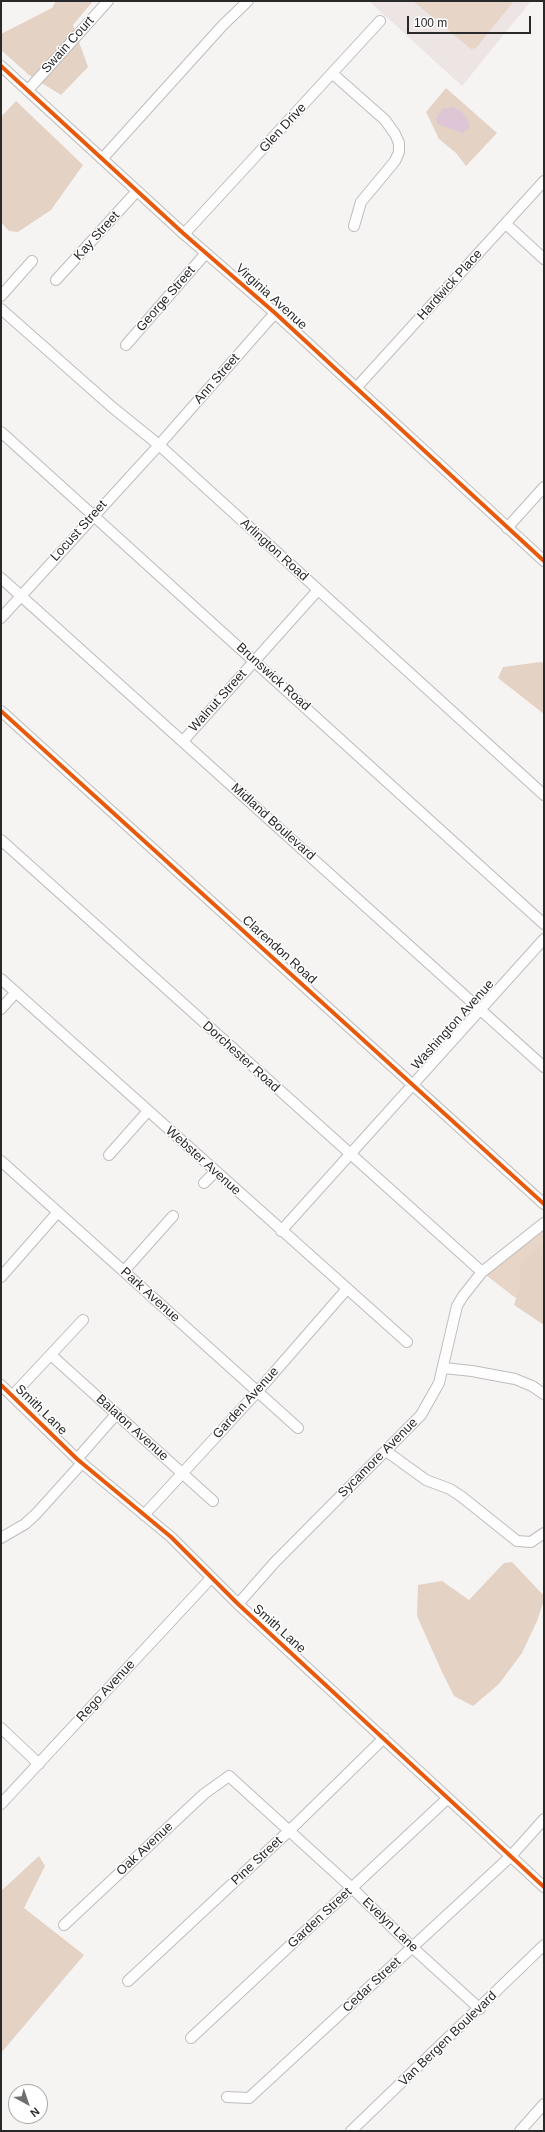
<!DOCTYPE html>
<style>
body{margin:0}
#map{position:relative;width:545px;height:2132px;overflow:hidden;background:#f6f3f3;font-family:Helvetica,sans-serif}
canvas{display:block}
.frame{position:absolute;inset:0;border:2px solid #2a2929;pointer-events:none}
.north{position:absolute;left:8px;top:2084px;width:40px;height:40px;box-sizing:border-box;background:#fff;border:1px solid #aaa9a9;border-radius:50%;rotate:140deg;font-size:11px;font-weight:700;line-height:16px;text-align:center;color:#2a2929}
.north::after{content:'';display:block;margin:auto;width:14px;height:18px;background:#717070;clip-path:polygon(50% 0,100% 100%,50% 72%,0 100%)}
.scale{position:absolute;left:407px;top:16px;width:124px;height:18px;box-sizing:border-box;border:2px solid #2a2929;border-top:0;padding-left:5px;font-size:12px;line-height:14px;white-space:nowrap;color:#2a2929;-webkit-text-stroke:3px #fff;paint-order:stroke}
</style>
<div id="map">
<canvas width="545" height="2132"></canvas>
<div class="frame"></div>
<div class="north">N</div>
<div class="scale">100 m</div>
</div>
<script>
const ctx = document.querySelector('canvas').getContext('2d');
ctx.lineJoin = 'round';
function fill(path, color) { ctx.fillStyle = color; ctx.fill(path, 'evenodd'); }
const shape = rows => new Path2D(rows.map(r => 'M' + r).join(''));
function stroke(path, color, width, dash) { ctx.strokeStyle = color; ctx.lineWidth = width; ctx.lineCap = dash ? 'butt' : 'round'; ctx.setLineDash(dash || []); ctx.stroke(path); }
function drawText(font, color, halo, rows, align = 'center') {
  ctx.font = font + ' Helvetica,sans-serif'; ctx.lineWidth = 3; ctx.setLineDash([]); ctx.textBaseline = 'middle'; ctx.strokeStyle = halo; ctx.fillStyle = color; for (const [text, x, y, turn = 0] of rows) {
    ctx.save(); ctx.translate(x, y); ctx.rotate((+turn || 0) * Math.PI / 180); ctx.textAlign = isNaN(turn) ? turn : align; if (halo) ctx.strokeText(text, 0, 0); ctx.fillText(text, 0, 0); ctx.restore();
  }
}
const built = shape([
 [369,1,531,1,462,86]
]);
const green = shape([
 [413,1,514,1,476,48,471,49],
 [544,1222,544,1320,482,1272]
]);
const forest = shape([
 [56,1,93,1,73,25,88,67,61,95,29,75,1,50,1,34,52,8],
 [446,88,497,133,466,166,456,153,439,139,426,112],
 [16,101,83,165,51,210,18,232,9,231,1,222,1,117],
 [540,662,544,663,544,714,498,678,503,667],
 [544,1244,544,1325,514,1305,521,1283,519,1273,522,1263],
 [512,1562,544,1596,544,1600,537,1621,522,1653,499,1684,473,1706,454,1696,442,1672,417,1616,418,1585,442,1581,469,1600,504,1563],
 [39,1856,45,1866,24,1908,84,1955,1,2053,1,1891]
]);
const water = shape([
 [452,107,461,111,468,120,470,128,462,133,438,124,436,119,442,109]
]);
const minor = shape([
 [1,66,184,234,275,313,544,561],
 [333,74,385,120,395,134,399,143,399,152,395,161,361,202,354,226],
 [28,90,108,1],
 [102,159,223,25,248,1],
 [506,224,544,259],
 [184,234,380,21],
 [56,280,137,191],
 [1,296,32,261],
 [1,309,112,407,159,445,544,795],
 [126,345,206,253],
 [356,388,544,181],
 [1,432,544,924],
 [507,528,544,487],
 [1,578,544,1067],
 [1,618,159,445,275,313],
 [1,711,544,1204],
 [183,741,318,590],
 [1,840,482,1272],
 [1,979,407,1342],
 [1,1009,16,992],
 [109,1155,148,1111],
 [1,1161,298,1428],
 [204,1183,215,1172],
 [281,1231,544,939],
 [124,1271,173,1216],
 [1,1277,58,1212],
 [51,1355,213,1501],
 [444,1368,472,1371,515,1379,532,1386,544,1394],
 [1,1385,77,1459,171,1537,238,1604,544,1887],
 [13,1395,83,1320],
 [386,1451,426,1480,450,1489,462,1497,517,1541,531,1542,544,1533],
 [77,1459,112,1419,118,1415],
 [144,1515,258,1391,346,1290],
 [1,1538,25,1524,36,1514,82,1463],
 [238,1604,275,1562,421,1415,439,1383,457,1306,463,1296,482,1272,544,1223],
 [1,1728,39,1764],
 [1,1804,211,1578],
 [64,1925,204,1794,229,1776,352,1888,413,1948,480,2009],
 [128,1981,290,1830,384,1738],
 [191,2038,448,1798],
 [227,2097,249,2098,511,1856,544,1819],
 [351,2131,544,1945],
 [520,2131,544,2104]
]);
const cycleway = shape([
 [1,66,184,234,275,313,544,561],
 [1,711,544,1204],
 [1,1385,77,1459,171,1537,238,1604,544,1887]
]);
const streetNames = [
 ["Swain Court",68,45,-48],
 ["Glen Drive",283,128,-47],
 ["Kay Street",97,236,-48],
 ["Hardwick Place",450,285,-48],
 ["Virginia Avenue",271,297,42],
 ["George Street",166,299,-49],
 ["Ann Street",217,379,-49],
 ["Locust Street",79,531,-48],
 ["Arlington Road",274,550,42],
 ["Brunswick Road",273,677,42],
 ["Walnut Street",218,701,-48],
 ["Midland Boulevard",273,822,42],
 ["Clarendon Road",279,950,42],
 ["Washington Avenue",453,1025,-48],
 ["Dorchester Road",241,1057,42],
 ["Webster Avenue",203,1161,42],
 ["Park Avenue",150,1295,42],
 ["Garden Avenue",246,1403,-48],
 ["Smith Lane",41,1410,44],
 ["Balaton Avenue",132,1428,42],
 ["Sycamore Avenue",378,1458,-45],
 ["Smith Lane",279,1629,42],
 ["Rego Avenue",106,1691,-47],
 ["Oak Avenue",145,1849,-43],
 ["Pine Street",257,1861,-43],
 ["Garden Street",320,1918,-43],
 ["Evelyn Lane",390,1925,44],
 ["Cedar Street",372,1985,-43],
 ["Van Bergen Boulevard",448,2039,-44]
];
fill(built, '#ede4e4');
fill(green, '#e7d5c8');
fill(forest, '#e4d2c4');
fill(water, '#dec6d6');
stroke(minor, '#bebcbc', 12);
stroke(minor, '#fefdfd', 10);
stroke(cycleway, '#e8590c', 4);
drawText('13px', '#2a2929', '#fff', streetNames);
</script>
